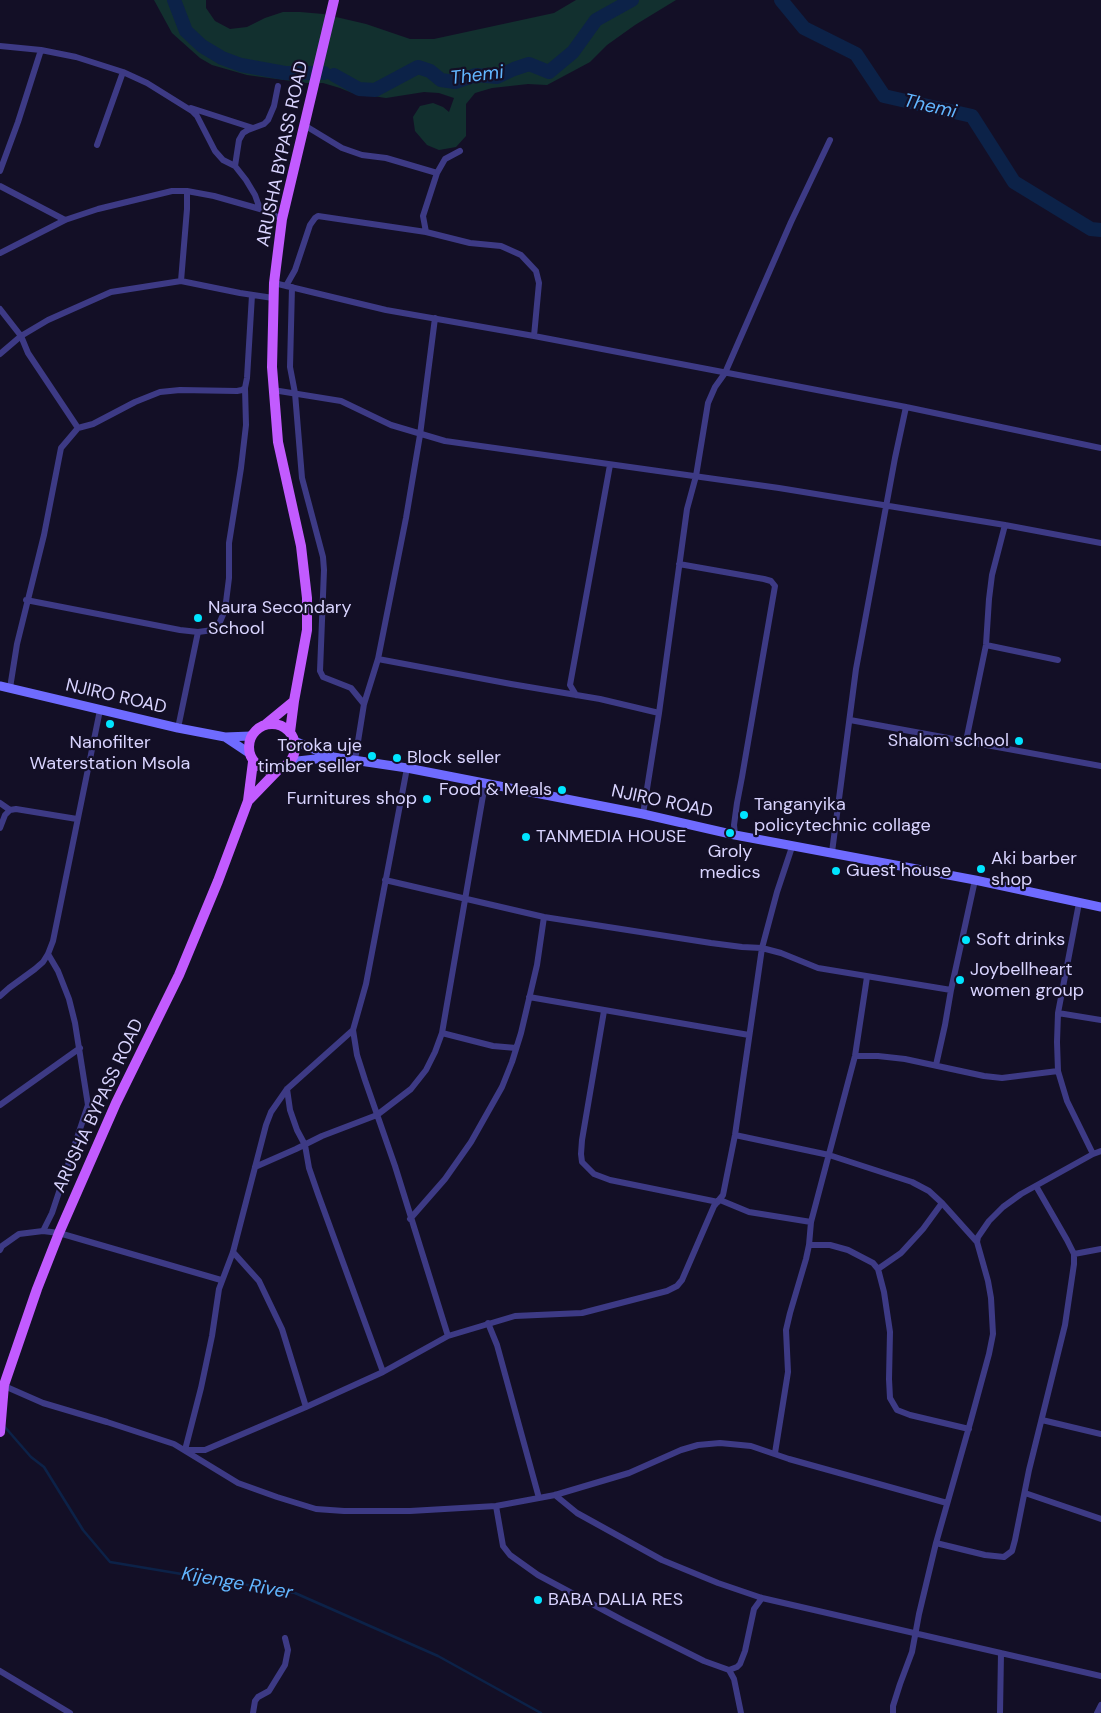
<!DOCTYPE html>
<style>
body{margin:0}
canvas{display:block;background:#130f26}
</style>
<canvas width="1101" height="1713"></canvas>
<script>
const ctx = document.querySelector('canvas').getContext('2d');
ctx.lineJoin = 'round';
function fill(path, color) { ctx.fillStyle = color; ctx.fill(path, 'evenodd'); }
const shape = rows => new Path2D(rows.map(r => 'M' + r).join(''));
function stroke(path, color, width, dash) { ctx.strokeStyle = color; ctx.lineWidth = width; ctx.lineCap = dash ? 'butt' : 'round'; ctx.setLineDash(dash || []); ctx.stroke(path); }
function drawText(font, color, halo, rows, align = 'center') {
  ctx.font = font + ' "DM Sans",sans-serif'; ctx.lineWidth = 4.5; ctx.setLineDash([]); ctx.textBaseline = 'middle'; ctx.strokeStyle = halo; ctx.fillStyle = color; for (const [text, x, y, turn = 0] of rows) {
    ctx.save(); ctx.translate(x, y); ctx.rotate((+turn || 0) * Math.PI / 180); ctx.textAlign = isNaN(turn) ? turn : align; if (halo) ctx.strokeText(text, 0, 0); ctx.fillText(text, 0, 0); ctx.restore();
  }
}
const green = shape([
 [154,0,206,0,206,8,215,21,230,29,247,27,265,18,283,12,300,12,323,14,366,24,410,39,434,39,554,13,576,0,676,0,635,25,607,45,590,62,547,85,528,84,492,88,475,93,466,104,466,136,456,147,439,150,427,145,415,131,413,117,420,106,433,103,443,107,449,112,454,98,439,93,424,92,386,98,352,93,340,88,323,83,306,83,247,75,212,65,200,58,172,33]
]);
const stream = shape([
 [4,1426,31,1457,44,1467,83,1530,110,1562,295,1593,438,1656,541,1713]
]);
const river = shape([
 [174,0,186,31,202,46,222,58,241,65,285,73,324,73],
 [781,0,804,28,856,54,884,96,972,116,1014,182,1091,229,1101,230],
 [334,75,359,89,375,90,418,67,430,71,441,80,455,82,476,75,497,77,514,69,529,64,549,72,573,52,596,20,632,0]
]);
const street = shape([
 [0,46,41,50,76,57,123,72,147,83,192,111,197,116,215,151,223,160,235,166,246,180,255,195,260,209],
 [191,108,253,128],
 [304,125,342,148,362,155,386,158,437,173],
 [97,145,123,72],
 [235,166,239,140,243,133,248,130,264,124,268,120,274,106,278,86],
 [0,171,18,122,41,50],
 [0,186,65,220],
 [426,232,423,216,437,173,445,159,460,151],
 [0,253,65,220,98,209,172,191,187,191,214,196,260,209,282,219],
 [181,281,187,209,187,191],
 [274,283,386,310,534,336,906,407,1101,448],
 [286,286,295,270,310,225,315,218,318,216,426,232,470,243,501,246,521,255,536,271,539,283,534,336],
 [292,287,290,367,295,393,302,478,323,557,324,570,320,671,323,677,351,688,364,704],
 [0,309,21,336,28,353,78,428],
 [0,354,21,336,48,320,111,292,181,281,240,293,273,298],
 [273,390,341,401,391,425,445,441,779,488,1005,525,1101,543],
 [679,564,764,579,771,581,775,586,742,777,737,803,734,825,735,835],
 [26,600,180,630,198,632,213,630,219,624,225,610,229,578,229,543,241,468,246,425,245,388],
 [986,645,1058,660],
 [378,659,511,684,600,699,659,713],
 [10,688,17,644,44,535,61,448,78,428,93,424,135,402,160,392,180,390,237,391,242,390,245,388,247,378,252,295],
 [576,695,570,685,610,465],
 [850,720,1101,766],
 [178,728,198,632],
 [966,741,986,645,989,599,992,575,1005,525],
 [355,760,364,704,378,659,406,518,420,435,435,318],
 [407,768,366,984,353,1030,357,1055,365,1080,395,1166,448,1336],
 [0,803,10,810],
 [643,814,659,713,687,509,696,476,708,403,715,387,725,373,791,222,830,140],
 [0,828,5,815,10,810,16,809,77,819],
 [832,852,856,669,895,458,906,407],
 [385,880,544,917,711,943,742,947,762,948,781,953,818,968,951,990],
 [1079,903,1058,1013,1057,1042,1058,1071,1067,1101,1093,1154],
 [0,996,9,988,35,969,43,962,48,954,53,941,100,710],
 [529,997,749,1035],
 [604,1011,582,1140,581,1154,582,1162,594,1174,610,1180,718,1202],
 [1058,1013,1101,1020],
 [353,1030,287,1089,271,1112,266,1125,233,1252,219,1289,212,1336,201,1388,185,1450,205,1450,306,1407,383,1372,448,1336,515,1316,582,1313,667,1291,677,1286,682,1280,714,1206,723,1195,735,1135,762,948,777,892,792,847],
 [442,1033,493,1046,516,1048],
 [855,1056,878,1056,905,1059,984,1076,1002,1078,1058,1071],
 [936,1065,945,1025,951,990,975,880],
 [287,1089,290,1110,297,1130,305,1145,309,1168,318,1194,383,1372],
 [0,1105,80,1048],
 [735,1135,829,1155,912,1182,929,1191,942,1203,977,1242],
 [255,1167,296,1149,322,1136,377,1115,411,1089,426,1070,435,1052,442,1033,485,784],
 [720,1200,749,1212,811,1222],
 [410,1219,445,1179,471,1142,502,1087,512,1062,521,1033,537,965,544,917],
 [43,1231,52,1213,88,1105,75,1023,69,999,58,971,48,954],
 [809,1245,830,1245,848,1250,873,1263,878,1269,884,1292,890,1332,889,1379,890,1398,897,1410,910,1415,969,1429],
 [0,1250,2,1246,19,1234,43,1231,59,1233,221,1280],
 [233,1252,259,1281,282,1329,306,1407],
 [1074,1254,1101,1249],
 [878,1269,901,1253,923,1229,942,1203],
 [488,1323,497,1345,539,1498],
 [2,1385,43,1403,107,1422,174,1444,238,1483,277,1497,316,1509,344,1511,410,1511,496,1506,555,1495,629,1473,681,1450,698,1445,720,1443,751,1446,789,1459,947,1503],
 [1042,1420,1101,1434],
 [775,1453,788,1372,786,1330,790,1313,806,1259,809,1245,811,1222,855,1056,867,977],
 [1025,1493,1101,1519],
 [555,1495,577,1513,662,1560,718,1583,762,1598,1101,1676],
 [496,1506,503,1546,510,1555,538,1575,624,1621,704,1661,729,1670,734,1679,741,1713],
 [936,1543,985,1555,1004,1557,1012,1551,1015,1540,1029,1470,1065,1325,1074,1264,1074,1254,1067,1240,1036,1186],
 [729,1670,737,1667,740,1664,745,1651,754,1609,762,1598],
 [0,1671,70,1713],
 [253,1713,255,1701,258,1697,269,1691,285,1665,288,1650,285,1638],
 [893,1713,893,1706,900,1684,912,1652,919,1614,936,1543,971,1420,989,1354,993,1334,991,1298,988,1281,977,1242,978,1237,989,1221,1003,1207,1021,1194,1093,1154,1101,1151],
 [1000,1713,1001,1653],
 [1097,1713,1101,1705]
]);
const secondary = shape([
 [0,686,178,728,225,737,251,736],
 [225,737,249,753],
 [294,741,333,757,407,768,643,814,735,835,975,880,1101,907],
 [289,762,333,757]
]);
const primary = shape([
 '249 747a23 23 0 1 1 46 0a23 23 0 1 1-46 0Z',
 [266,724,294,701],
 [290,732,294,701,307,630,307,598,301,546,278,442,272,367,274,283,282,219,334,0],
 [248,801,278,770],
 [0,1432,4,1385,37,1289,59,1233,116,1103,179,975,218,881,248,801,253,762]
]);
const markers = [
 [198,618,5,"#00e5ff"],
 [110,724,5,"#00e5ff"],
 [1019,741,5,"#00e5ff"],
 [372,756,5,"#00e5ff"],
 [397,758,5,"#00e5ff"],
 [562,790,5,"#00e5ff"],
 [427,799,5,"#00e5ff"],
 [744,815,5,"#00e5ff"],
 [730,833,5,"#00e5ff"],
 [526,837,5,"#00e5ff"],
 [981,869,5,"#00e5ff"],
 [836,871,5,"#00e5ff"],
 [966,940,5,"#00e5ff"],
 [960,980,5,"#00e5ff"],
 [538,1600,5,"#00e5ff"]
];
const streetNames = [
 ["ARUSHA BYPASS ROAD",283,154,-78],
 ["NJIRO ROAD",116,697,13],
 ["NJIRO ROAD",662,802,12],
 ["ARUSHA BYPASS ROAD",99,1106,-65]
];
const poiNames = [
 ["Naura Secondary",208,608],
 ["School",208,629],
 ["Shalom school",1009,741,"right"],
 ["Nanofilter",110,743,"center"],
 ["Waterstation Msola",110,764,"center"],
 ["Toroka uje",362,746,"right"],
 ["timber seller",362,767,"right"],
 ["Block seller",407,758],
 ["Food & Meals",552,790,"right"],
 ["Furnitures shop",417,799,"right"],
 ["Tanganyika",754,805],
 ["policytechnic collage",754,826],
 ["TANMEDIA HOUSE",536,837],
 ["Groly",730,852,"center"],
 ["medics",730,873,"center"],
 ["Aki barber",991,859],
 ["shop",991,880],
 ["Guest house",846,871],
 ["Soft drinks",976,940],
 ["Joybellheart",970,970],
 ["women group",970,991],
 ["BABA DALIA RES",548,1600]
];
const waterNames = [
 ["Themi",477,76,-7],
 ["Themi",930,107,13],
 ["Kijenge River",237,1584,10]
];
fill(green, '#12302f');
stroke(stream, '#0c2248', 2.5);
stroke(river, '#0c2248', 14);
stroke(street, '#3d3a85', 6);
stroke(secondary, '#6f6bff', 9);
stroke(primary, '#c25bff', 10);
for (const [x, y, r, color] of markers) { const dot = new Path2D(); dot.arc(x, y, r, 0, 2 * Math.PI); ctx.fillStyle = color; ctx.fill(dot); stroke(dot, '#130f26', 2); }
drawText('18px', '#d9d4ff', '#130f26', streetNames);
drawText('18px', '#d9d4ff', '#130f26', poiNames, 'left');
drawText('italic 19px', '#62b6ff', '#130f26', waterNames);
</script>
